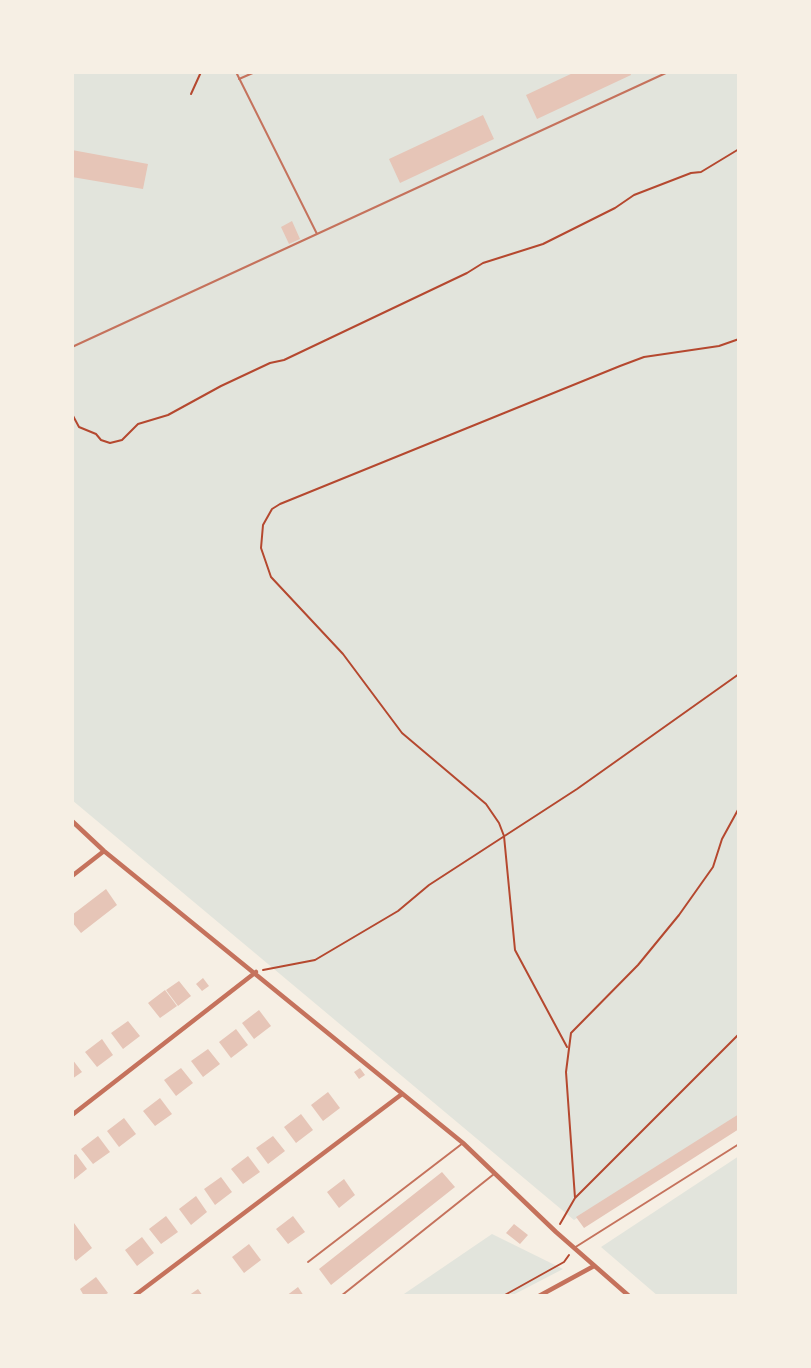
<!DOCTYPE html>
<style>
body{margin:0}
#map{position:relative;width:811px;height:1368px;overflow:hidden;background:#f6efe4;font-family:Inter,sans-serif}
canvas{display:block}
.frame{position:absolute;inset:0;border:74px solid #f6efe4;pointer-events:none}
</style>
<div id="map">
<canvas width="811" height="1368"></canvas>
<div class="frame"></div>
</div>
<script>
const ctx = document.querySelector('canvas').getContext('2d');
ctx.lineJoin = 'round';
function fill(path, color) { ctx.fillStyle = color; ctx.fill(path, 'evenodd'); }
const shape = rows => new Path2D(rows.map(r => 'M' + r).join(''));
function stroke(path, color, width, dash) { ctx.strokeStyle = color; ctx.lineWidth = width; ctx.lineCap = dash ? 'butt' : 'round'; ctx.setLineDash(dash || []); ctx.stroke(path); }
const green = shape([
 [72,72,739,72,739,1120,574,1220,72,800],
 [739,1156,739,1296,658,1296,601,1247],
 [492,1234,563,1269,511,1296,401,1296]
]);
const building = shape([
 [575,72,630,72,631,75,537,119,526,95],
 [483,115,494,139,400,183,389,159],
 [72,150,148,164,143,189,72,177],
 [292,221,300,239,289,244,281,227],
 [106,889,117,905,81,933,72,922,72,915],
 [203,978,209,986,202,991,196,984],
 [179,981,191,996,178,1006,166,990],
 [165,990,177,1006,160,1018,148,1003],
 [259,1010,271,1026,254,1039,242,1023],
 [128,1021,140,1036,123,1049,111,1033],
 [236,1029,248,1045,231,1058,219,1042],
 [102,1039,113,1055,97,1067,85,1052],
 [208,1049,220,1064,203,1077,191,1061],
 [72,1059,82,1072,72,1079],
 [181,1068,193,1083,176,1096,164,1080],
 [360,1068,365,1075,359,1079,354,1072],
 [328,1092,340,1108,323,1121,311,1105],
 [160,1098,172,1114,155,1126,143,1111],
 [301,1114,313,1130,296,1143,284,1127],
 [739,1114,739,1129,584,1228,576,1217],
 [124,1118,136,1134,119,1147,107,1131],
 [98,1136,110,1152,93,1164,81,1149],
 [273,1136,285,1151,268,1164,256,1148],
 [76,1154,87,1169,72,1181,72,1156],
 [248,1156,260,1172,243,1184,231,1169],
 [442,1172,455,1187,331,1285,319,1269],
 [221,1177,232,1192,215,1205,204,1189],
 [344,1179,355,1195,339,1208,327,1192],
 [196,1196,207,1212,191,1225,179,1209],
 [166,1216,178,1232,161,1244,149,1229],
 [293,1216,305,1232,288,1244,276,1229],
 [74,1223,92,1248,76,1261,72,1256],
 [514,1224,528,1235,520,1244,506,1233],
 [142,1237,154,1253,137,1266,125,1250],
 [249,1244,261,1260,244,1273,232,1257],
 [96,1277,108,1293,103,1296,84,1296,80,1289],
 [298,1287,304,1296,286,1296],
 [198,1289,203,1296,188,1296]
]);
const path = shape([
 [191,94,201,72],
 [72,414,79,427,96,434,101,440,110,443,122,440,138,424,168,415,221,386,270,363,284,360,467,273,483,263,543,244,615,208,634,195,691,173,701,172,739,149],
 [263,970,315,960,398,911,429,885,577,789,739,674],
 [567,1047,515,950,504,836,499,823,486,804,402,733,343,654,271,577,261,548,263,525,272,509,280,504,620,366,644,357,719,346,739,339],
 [575,1198,739,1034],
 [560,1224,575,1198,566,1072,571,1033,638,965,679,915,713,867,722,839,739,808],
 [503,1296,564,1262,569,1255]
]);
const service = shape([
 [239,79,255,72],
 [317,234,668,72],
 [72,347,317,234,236,72],
 [574,1248,739,1144],
 [308,1262,463,1143],
 [341,1296,494,1174]
]);
const minor = shape([
 [72,821,104,851,463,1143,556,1232,629,1296],
 [72,876,104,851],
 [72,1115,256,972],
 [134,1296,402,1094],
 [539,1296,594,1266]
]);
fill(green, '#e2e4dc');
fill(building, '#e6c5b7');
stroke(path, '#b5482f', 2);
stroke(service, '#c5725c', 2);
stroke(minor, '#c5725c', 4.5);
</script>
